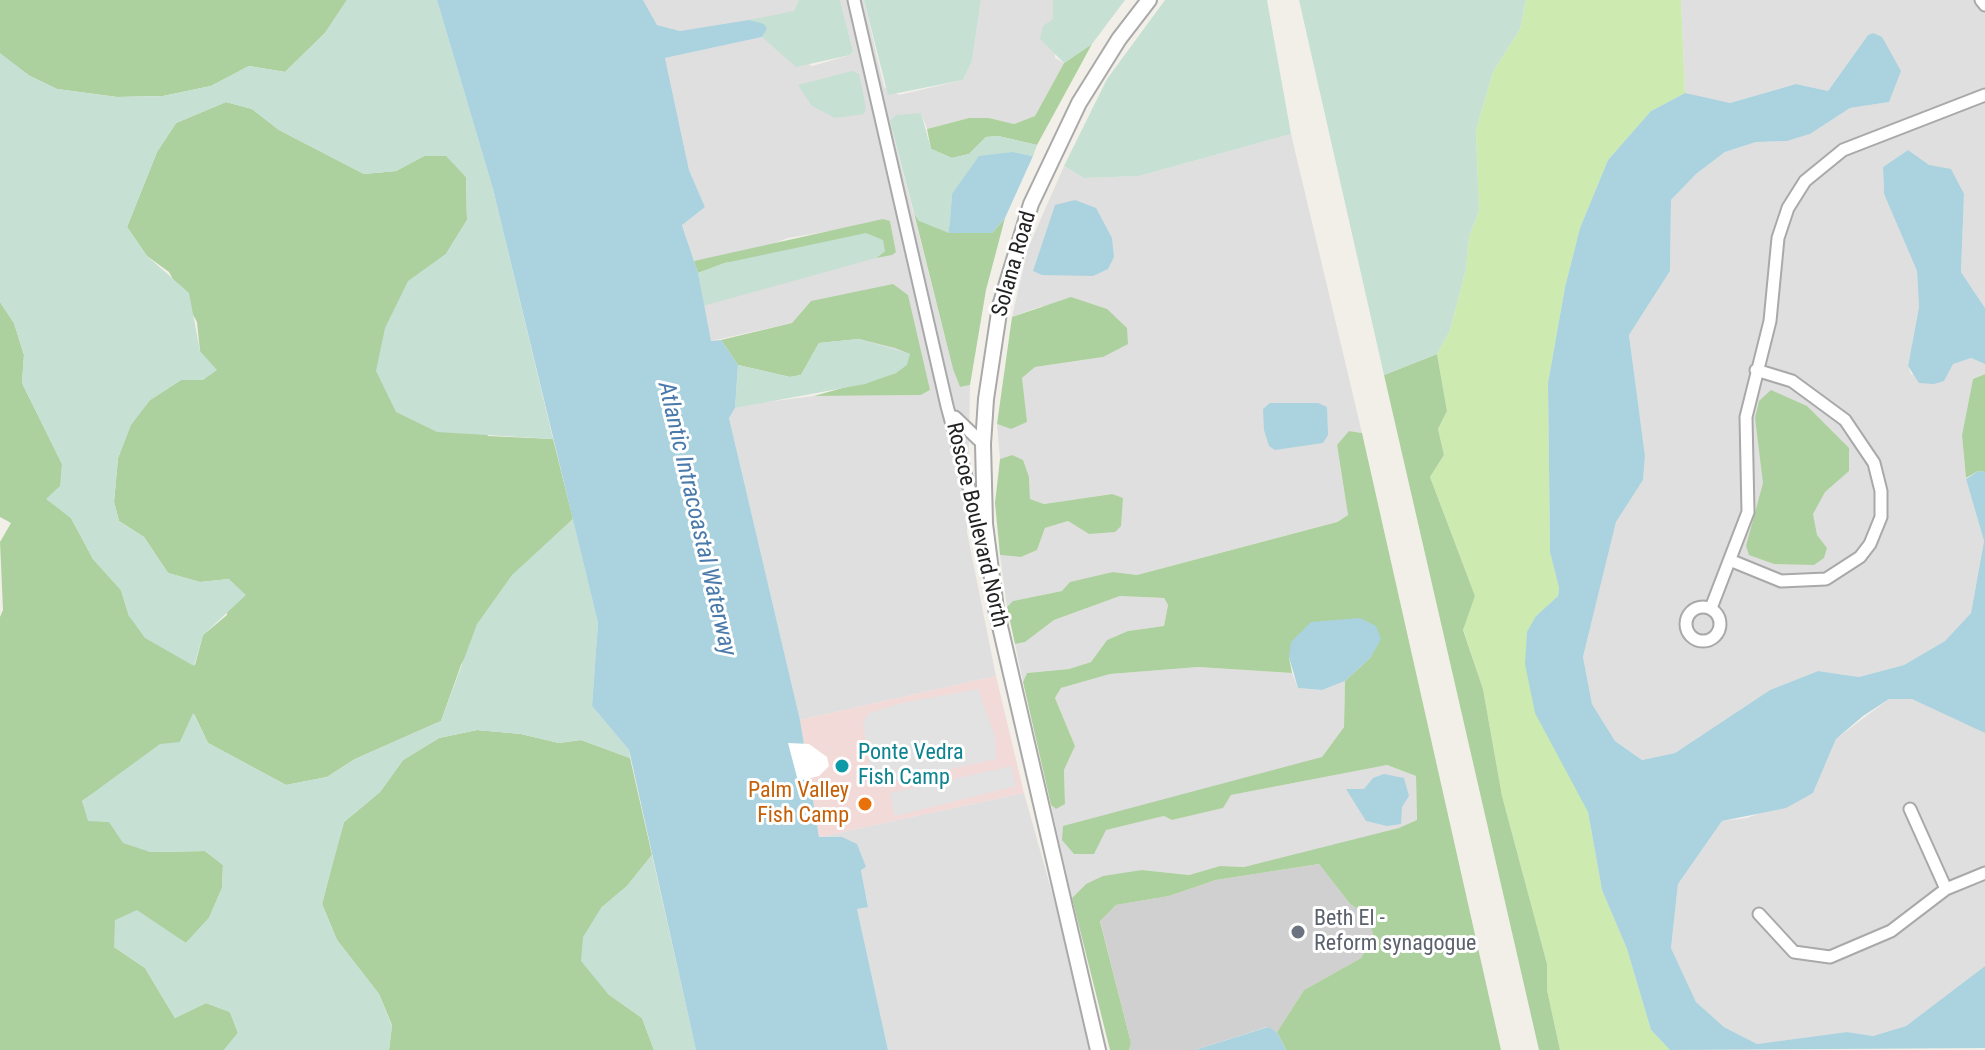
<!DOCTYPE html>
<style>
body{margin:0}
canvas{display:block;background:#f2efe9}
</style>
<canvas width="1985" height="1050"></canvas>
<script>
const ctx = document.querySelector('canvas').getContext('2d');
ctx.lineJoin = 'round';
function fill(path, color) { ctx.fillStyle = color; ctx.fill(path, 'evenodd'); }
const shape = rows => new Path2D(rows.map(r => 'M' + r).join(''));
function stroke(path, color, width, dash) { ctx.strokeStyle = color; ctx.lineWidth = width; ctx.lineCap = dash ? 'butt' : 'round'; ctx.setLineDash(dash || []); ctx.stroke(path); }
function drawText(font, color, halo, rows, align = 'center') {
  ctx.font = font + ' "Roboto Condensed",sans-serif'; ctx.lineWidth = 6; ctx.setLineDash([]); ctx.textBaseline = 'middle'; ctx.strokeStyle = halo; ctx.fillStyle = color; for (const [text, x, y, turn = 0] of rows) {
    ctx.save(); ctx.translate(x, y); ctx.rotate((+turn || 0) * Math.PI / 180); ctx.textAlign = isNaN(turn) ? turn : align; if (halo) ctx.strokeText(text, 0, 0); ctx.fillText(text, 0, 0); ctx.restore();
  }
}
const residential = shape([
 [643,0,799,0,794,11,777,17,680,31,657,25],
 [840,0,864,0,884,87,899,95,963,80,972,61,981,0,1053,0,1055,58,1064,63,1035,116,1014,124,989,118,969,118,927,129,921,113,890,121,953,369,960,387,970,385,967,532,996,676,800,720,729,418,735,408,766,402,814,396,921,395,930,390,811,301,792,323,711,341,703,306,707,303,896,252,890,221,788,238,757,250,694,261,682,224,705,207,689,170,665,58,762,37,812,66,850,55,853,51],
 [1681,0,1985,0,1985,308,1961,272,1964,194,1908,150,1883,167,1884,194,1917,271,1919,307,1908,366,1911,374,1944,380,1952,364,1971,358,1985,364,1985,374,1973,379,1962,435,1966,479,1984,541,1971,613,1945,641,1904,665,1859,677,1818,671,1770,690,1675,753,1642,760,1615,741,1592,704,1583,657,1616,522,1643,480,1645,456,1629,335,1670,271,1671,200,1696,174,1725,152,1756,142,1787,141,1810,134,1850,108,1889,102,1873,33,1868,35,1828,91,1796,84,1730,103,1694,97,1685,93],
 [1291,134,1362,433,1349,431,1337,446,1348,515,1336,522,1137,575,1113,572,1062,591,1014,601,1007,607,1000,555,1021,557,1037,550,1045,528,1068,521,1089,534,1111,494,1044,504,1030,499,1029,477,1012,455,1000,459,997,424,1011,429,1022,378,1035,367,1103,357,1042,306,1012,317,1028,248,1064,166,1084,178,1139,176],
 [1120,596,1164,598,1168,605,1164,626,1128,631,1107,640,1091,662,1069,669,1027,673,1023,682,1015,644,1025,642,1054,620],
 [1198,667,1292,673,1298,688,1322,690,1345,681,1344,727,1322,757,1106,830,1164,816,1172,820,1222,808,1231,795,1387,765,1416,776,1417,821,1399,829,1244,867,1220,866,1189,875,1142,870,1086,884,1072,898,1051,805,1056,809,1065,803,1064,770,1075,746,1055,698,1061,688,1110,674],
 [1889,699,1912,699,1931,705,1985,733,1985,966,1906,1026,1873,1036,1847,1032,1757,1044,1724,1027,1696,1002,1671,948,1678,884,1722,821,1747,818,1813,793,1836,739],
 [1024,793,1074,971,1092,1050,888,1050,857,909,868,906,861,869,866,867,819,837]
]);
const commercial = shape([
 [996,676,1024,793,819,837,800,720]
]);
const religious = shape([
 [1319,864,1350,904,1368,915,1373,934,1361,958,1304,990,1277,1032,1267,1027,1195,1050,1129,1050,1131,1043,1100,920,1116,905,1169,896,1216,880]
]);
const grass = shape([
 [1526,0,1681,0,1685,93,1651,111,1608,160,1580,228,1565,287,1548,383,1550,552,1559,588,1558,596,1536,616,1573,779,1588,812,1602,890,1627,949,1651,1030,1670,1050,1560,1050,1547,990,1547,964,1502,796,1483,689,1463,629,1475,596,1430,477,1444,455,1438,429,1447,411,1437,354,1450,330,1466,269,1469,237,1479,211,1476,130,1493,72,1520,29]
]);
const forest = shape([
 [0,0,347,0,325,33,285,72,249,66,211,86,163,96,117,97,57,89,30,76,3,57,0,53],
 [1092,44,1037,145,998,136,986,137,969,154,952,158,931,149,927,129,969,118,989,118,1014,124,1035,116,1064,63],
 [226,102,252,109,279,130,364,174,396,171,424,156,446,155,466,177,467,220,446,254,408,282,488,436,553,439,573,519,513,575,461,665,441,721,355,759,327,777,286,785,208,743,194,714,180,742,129,769,82,801,89,820,109,822,150,852,205,851,223,865,222,888,209,918,186,943,161,929,114,947,145,968,175,1018,206,1003,230,1012,238,1033,224,1050,0,1050,0,617,3,610,0,542,11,523,0,517,0,302,14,323,24,355,22,383,62,464,61,486,47,499,71,518,93,559,121,590,129,616,195,665,203,635,227,615,229,579,200,582,168,573,144,537,119,521,114,502,118,458,131,424,150,400,181,380,203,380,197,322,169,272,147,256,127,227,157,152,176,123],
 [914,213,919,221,992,233,1005,218,986,290,970,385,960,387,953,369],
 [883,219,890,221,896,252,892,255,876,258,885,251,786,253,725,263,698,273,694,261],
 [893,284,908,295,930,390,921,395,814,396,896,373,910,354,895,348,859,339,819,343,801,375,790,377,738,365,721,340,792,323,811,301],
 [1071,297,1107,309,1127,328,1128,344,1103,357,1035,367,1022,378,1027,422,1011,429,997,424,1012,317],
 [1437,354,1447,411,1438,429,1444,455,1430,477,1475,596,1463,630,1483,689,1502,796,1547,964,1547,990,1560,1050,1539,1050,1384,375],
 [1985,374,1985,472,1978,471,1966,478,1962,435,1973,379],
 [1771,390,1807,406,1849,448,1849,471,1825,492,1813,514,1817,535,1827,548,1824,558,1814,565,1774,564,1749,555,1746,546,1763,483,1755,418,1759,401],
 [1349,431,1362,433,1501,1050,1286,1050,1277,1032,1304,990,1361,958,1373,934,1367,915,1350,904,1319,864,1216,880,1169,896,1116,905,1100,921,1131,1043,1129,1050,1110,1050,1072,898,1086,884,1103,876,1142,870,1189,875,1220,866,1244,867,1399,828,1417,820,1416,776,1387,765,1231,795,1223,808,1172,820,1164,816,1106,830,1094,854,1074,854,1062,840,1063,826,1322,757,1344,727,1345,681,1371,657,1289,657,1292,673,1198,667,1110,674,1061,688,1055,698,1075,746,1064,770,1065,804,1056,809,1051,805,1023,682,1027,673,1069,669,1091,662,1107,640,1128,631,1164,626,1168,605,1164,598,1120,596,1054,620,1025,642,1015,644,1007,607,1013,601,1062,591,1070,582,1113,572,1137,575,1337,522,1348,515,1337,445],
 [1012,455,1023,460,1029,477,1030,499,1044,504,1112,494,1123,498,1121,526,1115,532,1089,534,1068,521,1045,528,1037,550,1021,557,1000,555,995,503,1000,459],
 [477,730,521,734,559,743,581,740,630,758,652,855,627,886,601,908,608,994,642,1018,654,1050,389,1050,392,1025,379,994,337,940,322,904,333,861,344,822,380,792,403,760,439,738]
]);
const wetland = shape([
 [347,0,437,0,493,189,553,439,437,432,396,412,376,371,385,328,408,281,446,254,467,220,466,177,446,156,424,156,396,171,364,174,279,130,252,109,226,102,176,123,157,152,127,227,147,256,189,293,200,351,217,370,203,380,181,380,150,400,131,425,118,458,114,502,119,521,144,537,168,573,200,582,229,579,246,595,203,635,194,666,145,638,129,616,121,590,93,559,71,518,46,499,60,486,62,464,22,383,24,354,14,323,0,302,0,53,30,76,57,89,117,97,163,96,211,86,249,66,285,72,325,33],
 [799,0,840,0,853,51,850,55,796,67,762,37,767,29,749,20,794,11],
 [864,0,981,0,972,61,963,80,888,95],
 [1053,0,1125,0,1092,44,1064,63,1040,39,1043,26,1053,19],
 [1165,0,1267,0,1291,134,1139,176,1084,178,1064,166,1107,79],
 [1299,0,1526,0,1520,29,1493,72,1476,130,1479,211,1469,237,1466,269,1450,330,1437,354,1384,375],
 [852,71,859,74,866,108,864,114,835,118,812,106,798,85],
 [921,113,931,149,952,158,969,154,986,137,998,136,1037,145,1033,156,1013,152,952,194,949,233,919,221,914,213,890,121,896,115],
 [866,233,883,240,885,251,876,258,703,306,698,273,725,263],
 [859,339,910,354,907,365,896,373,865,384,735,408,738,365,790,377,801,375,819,343],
 [573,519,598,623,592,706,629,750,630,758,581,740,559,743,521,734,477,730,439,738,403,760,380,792,344,822,322,904,337,940,379,994,392,1026,389,1050,224,1050,238,1033,230,1012,206,1003,175,1018,145,968,114,947,115,920,137,910,186,943,209,918,222,888,223,865,205,851,150,852,123,843,109,822,88,821,82,801,160,744,180,742,193,713,208,743,286,785,327,777,355,759,441,721,477,624,512,575],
 [652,855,696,1050,654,1050,642,1018,608,994,581,961,583,937,601,908,627,886]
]);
const parking = shape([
 [978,689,995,736,996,759,872,786,863,721,869,713,902,703],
 [1012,766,1016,786,895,816,890,793]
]);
const water = shape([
 [437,0,643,0,657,25,680,31,749,20,764,24,767,29,762,37,665,58,689,170,705,207,682,225,698,273,711,341,721,340,738,365,735,408,729,418,800,720,819,837,842,837,857,844,866,867,861,870,868,907,857,909,888,1050,696,1050,629,750,592,706,598,623,493,189],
 [1873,33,1882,37,1901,71,1889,102,1850,108,1810,134,1787,141,1756,142,1725,152,1696,174,1671,200,1670,271,1629,335,1645,456,1643,480,1616,522,1583,657,1592,704,1615,741,1642,760,1675,753,1770,690,1818,671,1859,677,1904,665,1945,641,1971,613,1984,541,1966,479,1978,471,1985,472,1985,733,1912,699,1889,699,1863,716,1836,739,1813,793,1786,808,1722,821,1678,884,1671,948,1696,1002,1724,1027,1757,1044,1847,1032,1873,1036,1906,1026,1985,966,1985,1048,1670,1050,1651,1030,1627,949,1602,890,1588,812,1535,713,1525,664,1527,632,1536,616,1558,596,1559,588,1550,552,1548,383,1565,287,1580,228,1608,160,1651,111,1685,93,1730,103,1796,84,1828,91,1868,35],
 [1908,150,1929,165,1951,169,1964,194,1961,272,1985,308,1985,364,1971,358,1953,364,1944,381,1934,384,1919,383,1908,366,1919,307,1917,271,1884,194,1883,167],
 [1013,152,1033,156,1005,218,992,233,949,233,952,194,979,156],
 [1075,200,1096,208,1112,238,1114,257,1108,269,1093,276,1042,275,1033,271,1055,205],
 [1270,403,1318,403,1327,407,1328,435,1323,443,1275,450,1269,446,1264,430,1263,409],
 [1360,618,1376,626,1381,639,1371,657,1345,681,1322,690,1298,688,1289,657,1291,642,1311,622],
 [1384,774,1404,778,1409,796,1402,807,1401,824,1387,826,1366,821,1346,789,1364,789,1373,778],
 [1268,1027,1277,1032,1286,1050,1195,1050]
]);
const pier = shape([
 [788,743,809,744,827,757,829,766,819,776,798,781]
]);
const minor = shape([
 [854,0,947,406,981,532],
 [1981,0,1985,5],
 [955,417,983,444],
 [1732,561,1781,581,1826,579,1860,557,1870,544,1881,517,1881,491,1874,463,1845,420,1792,381,1756,370],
 '1686 624a17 17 0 1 1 34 0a17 17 0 1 1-34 0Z',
 [1711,608,1748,512,1746,417,1770,321,1778,238,1788,208,1805,181,1843,150,1985,95],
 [1910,809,1946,889],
 [1759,914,1794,952,1830,957,1891,931,1946,889,1985,873]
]);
const tertiary = shape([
 [1098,1050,996,609,985,524,983,444,986,399,1000,306,1031,204,1079,103,1119,39,1149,0]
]);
const markers = [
 [842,766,8,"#0f9aa8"],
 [865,804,8,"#e8710a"],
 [1298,932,8,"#6b7280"]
];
const streetNames = [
 ["Solana Road",1015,264,-74],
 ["Roscoe Boulevard North",976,525,77]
];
const cultureNames = [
 ["Ponte Vedra",858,753],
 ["Fish Camp",858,778]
];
const foodNames = [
 ["Palm Valley",849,791],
 ["Fish Camp",849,816]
];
const worshipNames = [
 ["Beth El -",1314,919],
 ["Reform synagogue",1314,944]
];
const waterNames = [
 ["Atlantic Intracoastal Waterway",696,519,77]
];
fill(residential, '#e0dfdf');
fill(commercial, '#f2dad9');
fill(religious, '#d0d0d0');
fill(grass, '#cdebb0');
fill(forest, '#add19e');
fill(wetland, '#c6e0d4');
fill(parking, '#e2e2e2');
fill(water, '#aad3df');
fill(pier, '#fff');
stroke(minor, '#a9a9a9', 15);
stroke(tertiary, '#a9a9a9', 18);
stroke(minor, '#fff', 11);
stroke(tertiary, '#fff', 14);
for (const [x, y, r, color] of markers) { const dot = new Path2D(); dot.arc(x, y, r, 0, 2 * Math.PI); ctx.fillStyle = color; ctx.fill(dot); stroke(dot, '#fff', 3); }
drawText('22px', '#222', '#fff', streetNames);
drawText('22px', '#0d838f', '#fff', cultureNames, 'left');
drawText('22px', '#c56008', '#fff', foodNames, 'right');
drawText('22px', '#5b616d', '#fff', worshipNames, 'left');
drawText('italic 24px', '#4a7aab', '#fff', waterNames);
</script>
